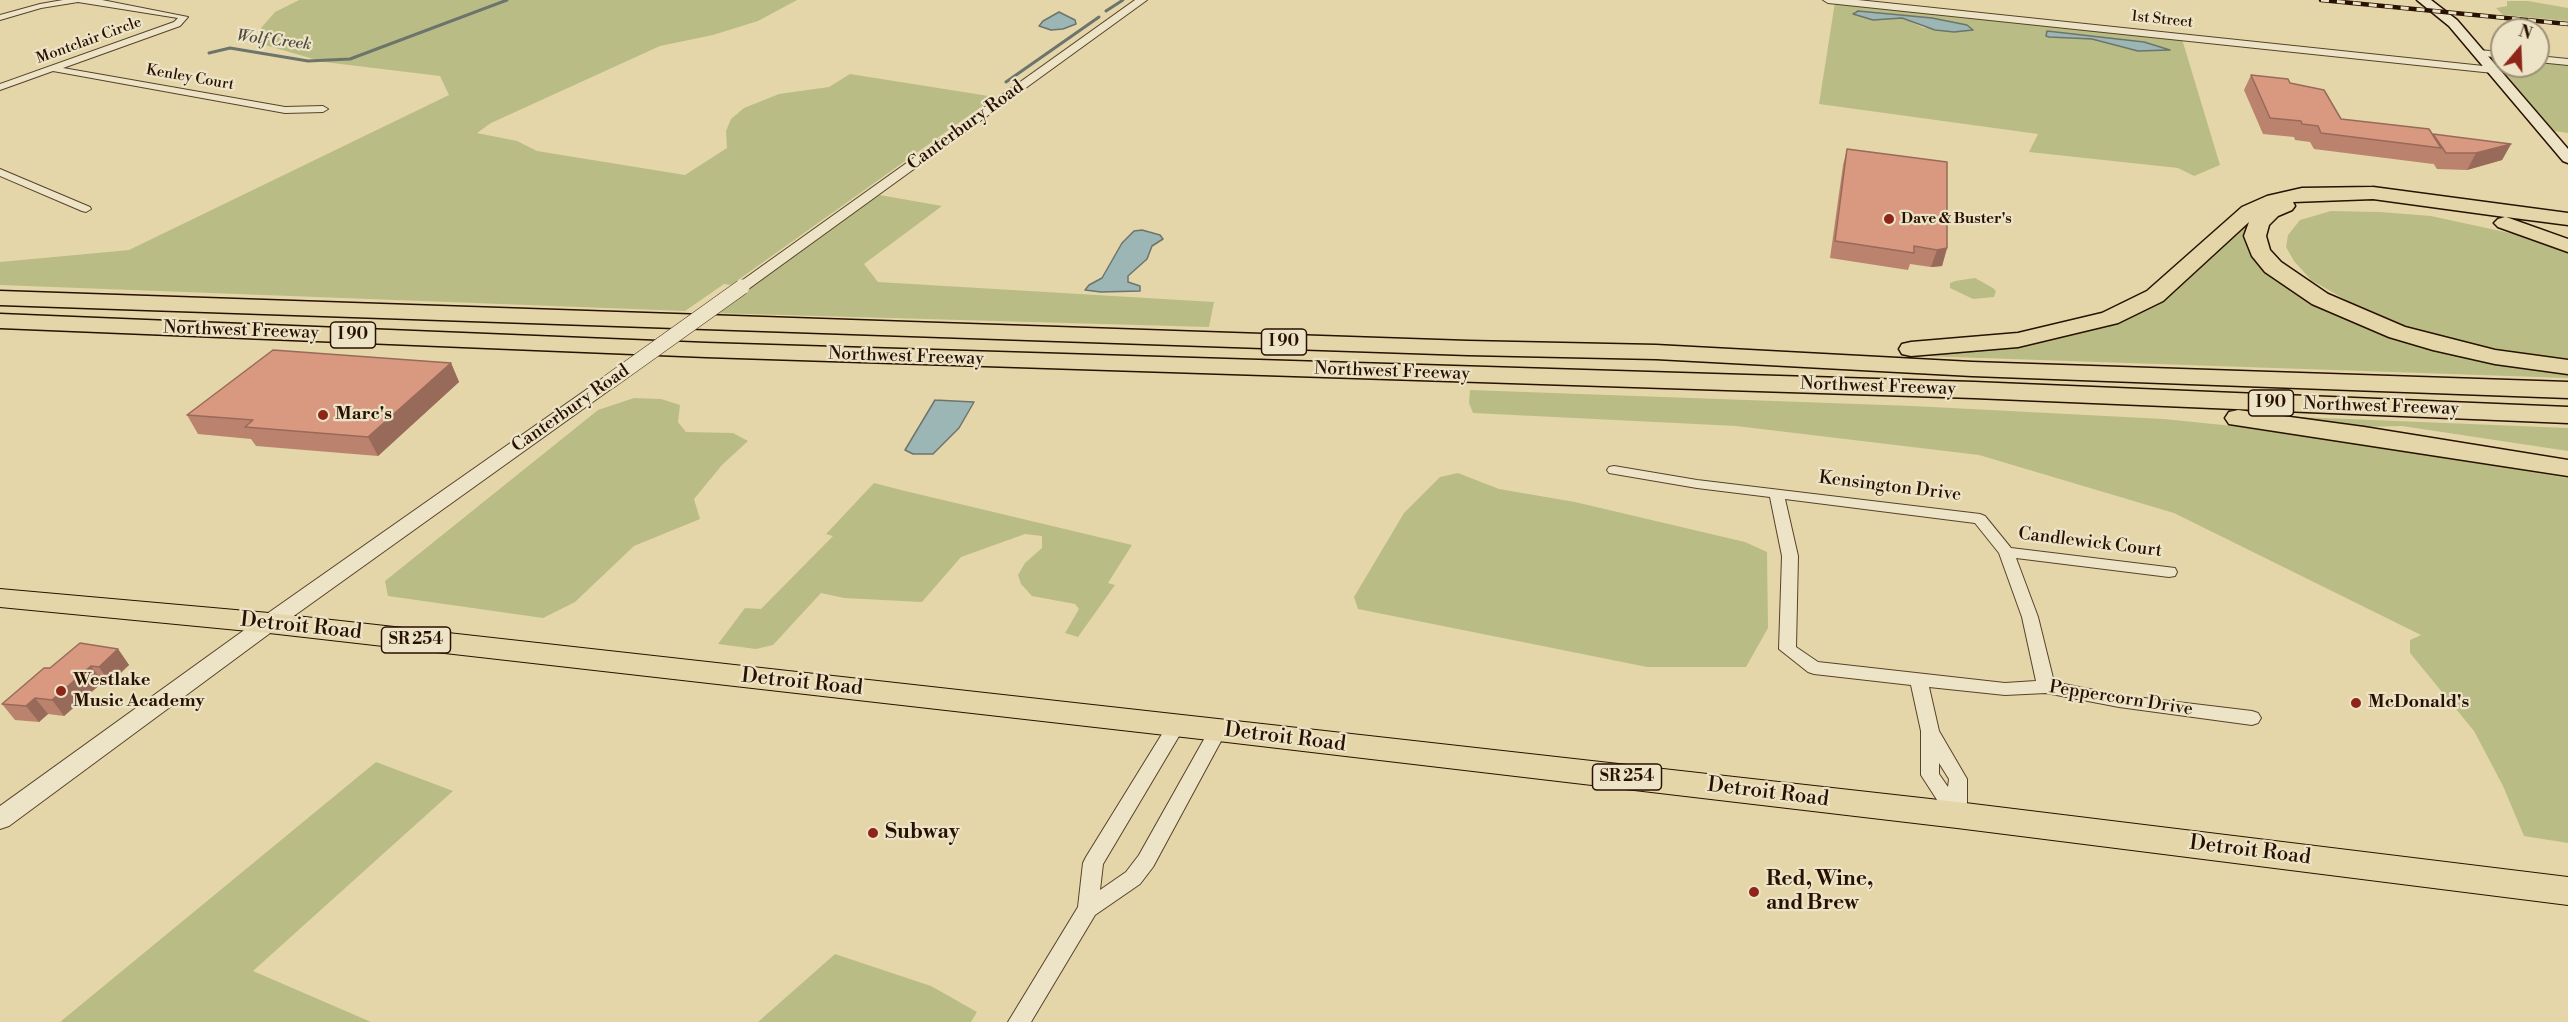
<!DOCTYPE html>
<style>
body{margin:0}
#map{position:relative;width:2568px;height:1022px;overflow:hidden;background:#e4d6a9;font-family:"Libre Bodoni",serif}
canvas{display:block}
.north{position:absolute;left:2490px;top:18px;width:60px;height:60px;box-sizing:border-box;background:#ede4c7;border:2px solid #9e9077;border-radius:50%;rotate:19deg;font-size:16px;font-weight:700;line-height:24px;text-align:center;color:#281100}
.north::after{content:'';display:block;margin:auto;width:21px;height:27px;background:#8f2418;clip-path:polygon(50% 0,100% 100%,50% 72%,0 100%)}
</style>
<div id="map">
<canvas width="2568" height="1022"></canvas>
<div class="north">N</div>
</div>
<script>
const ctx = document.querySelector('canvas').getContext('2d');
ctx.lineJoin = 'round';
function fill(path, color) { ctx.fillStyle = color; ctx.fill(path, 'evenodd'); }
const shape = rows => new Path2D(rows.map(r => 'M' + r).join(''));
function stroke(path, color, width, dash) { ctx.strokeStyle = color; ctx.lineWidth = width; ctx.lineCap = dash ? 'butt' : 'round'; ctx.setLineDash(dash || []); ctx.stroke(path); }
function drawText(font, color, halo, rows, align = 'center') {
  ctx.font = font + ' "Libre Bodoni",serif'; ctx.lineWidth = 4.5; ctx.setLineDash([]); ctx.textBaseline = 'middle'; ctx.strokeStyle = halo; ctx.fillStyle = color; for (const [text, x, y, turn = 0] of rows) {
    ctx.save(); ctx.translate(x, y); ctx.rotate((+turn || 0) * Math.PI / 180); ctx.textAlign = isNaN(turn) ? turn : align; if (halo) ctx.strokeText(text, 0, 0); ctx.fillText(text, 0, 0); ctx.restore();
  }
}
const green = shape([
 [299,0,797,0,758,21,713,35,660,46,491,123,477,133,517,141,537,151,685,175,727,148,726,131,731,119,744,108,779,94,829,87,850,74,995,97,731,285,724,284,685,311,0,285,0,262,129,250,449,95,440,76,324,62,258,43,261,28,275,12],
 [2507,1,2528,1,2568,8,2568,21,2503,15,2496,8,2507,6],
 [1835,2,2182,39,2220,165,2194,176,2178,168,2029,152,2038,134,1819,104],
 [1855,11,1921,17,1958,23,1924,28,1902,18,1873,20,1853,14],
 [2048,31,2144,42,2168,49,2161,51,2128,49,2092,39,2047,37],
 [2491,57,2502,58,2502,66,2538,66,2538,62,2568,65,2568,133,2554,131],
 [874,194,942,206,864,264,878,282,1214,302,1209,327,711,313],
 [2331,211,2380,212,2431,216,2528,237,2568,253,2568,359,2526,355,2467,344,2404,326,2358,307,2311,280,2294,261,2286,247,2288,235,2300,220],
 [2244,222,2251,224,2253,247,2356,321,2568,370,2568,378,1922,356,1921,352,2108,323],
 [1975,278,1993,288,1996,291,1994,297,1973,299,1950,288,1950,283,1955,281],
 [1470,390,1913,406,2164,419,2272,430,2568,478,2568,843,2524,836,2503,786,2474,731,2410,653,2410,640,2421,635,2174,513,1979,455,1736,426,1473,413,1469,403],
 [634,398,661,399,680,405,678,422,686,432,733,433,748,441,722,465,694,499,700,519,634,546,575,602,543,618,388,596,385,581,598,410],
 [2275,416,2568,428,2568,451,2402,426,2359,427],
 [1458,473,1499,489,1575,502,1745,542,1767,552,1768,628,1746,667,1647,667,1358,609,1354,597,1404,513,1440,477],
 [874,483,901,490,1132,545,1108,583,1115,585,1078,637,1065,633,1079,609,1075,604,1032,596,1021,584,1018,575,1025,563,1042,548,1042,536,1025,534,961,557,922,602,844,598,821,593,773,645,756,649,718,644,745,608,761,609,833,536,826,534],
 [376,762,453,791,253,971,371,1022,60,1022],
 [835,954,931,986,977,1012,971,1022,758,1022]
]);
const water = shape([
 [1858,11,1932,18,1967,25,1973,30,1954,32,1935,30,1902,18,1873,20,1853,14,1858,11],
 [1059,12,1075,20,1076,24,1063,29,1051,30,1039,26,1043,21,1059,12],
 [2047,31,2144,42,2170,50,2138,51,2092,39,2049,37,2046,36,2047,31],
 [1142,230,1160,235,1163,239,1152,246,1147,259,1128,276,1128,282,1140,286,1140,291,1101,292,1085,290,1089,285,1102,278,1122,243,1134,231,1142,230],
 [935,400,974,402,959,428,933,454,913,454,905,450,935,400]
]);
const stream = shape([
 [1106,11,1123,0],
 [209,53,230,48,308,61,350,59,507,0],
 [1006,82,1099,17]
]);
const minor = shape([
 [63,0,102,0,188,17,180,26,63,68,285,107,323,106,328,109,323,112,285,113,53,71,0,90,0,84,174,22,178,18,78,2,41,8,0,20,0,15,40,4,63,0],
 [2478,50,2502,52,2502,58,2475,55,2475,51,2478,50],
 [2538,56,2568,59,2568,65,2538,62,2538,56],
 [0,169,90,207,91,209,86,212,82,211,0,176,0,169],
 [1614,466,1697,480,1980,514,1985,516,2011,548,2175,568,2177,572,2175,576,2169,577,2016,558,2038,617,2054,682,2119,695,2252,711,2258,713,2261,718,2258,723,2252,725,2119,707,2046,693,2005,695,1929,687,1939,731,1967,779,1967,815,1964,820,1957,823,1950,820,1921,775,1921,731,1911,685,1814,674,1808,672,1779,649,1782,556,1770,497,1697,488,1609,473,1607,470,1609,467,1614,466],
 [1785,499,1975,523,1999,553,2022,617,2036,681,2005,683,1818,662,1796,647,1798,556,1785,499],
 [1939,763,1949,779,1948,787,1939,774,1939,763],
 [1176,719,1182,721,1185,726,1103,864,1100,890,1126,872,1139,855,1212,725,1218,723,1224,725,1227,730,1153,867,1140,884,1095,915,1031,1022,1008,1022,1078,907,1083,863,1086,857,1170,721,1176,719]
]);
const tertiary = shape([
 [1135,0,1147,0,747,290,737,290,734,287,737,284,1135,0],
 [1823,0,1858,0,2493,67,2499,70,2493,73,1828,3,1823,0],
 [609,377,615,378,618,382,615,386,277,628,9,826,0,829,0,806,261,618,603,378,609,377]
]);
const secondary = shape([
 [2417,0,2431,0,2457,20,2568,149,2568,163,2563,161,2449,26,2417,0]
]);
const primary = shape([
 [0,589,269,613,1218,719,1957,802,2568,877,2568,905,1957,828,1218,741,269,633,0,607,0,589]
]);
const motorway = shape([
 [2373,187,2568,213,2568,225,2506,217,2568,239,2568,252,2498,227,2494,223,2498,219,2505,217,2373,199,2293,202,2295,206,2292,210,2278,216,2269,225,2266,236,2270,250,2281,262,2328,294,2405,327,2495,350,2568,360,2568,374,2495,364,2433,350,2389,337,2312,304,2265,272,2252,256,2244,236,2249,222,2163,301,2118,323,2018,347,1911,356,1902,354,1899,349,1902,344,1911,342,2018,333,2102,313,2147,291,2242,207,2267,196,2302,188,2373,187],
 [0,291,1468,341,1656,345,1972,362,2568,382,2568,398,1972,376,1656,359,1468,355,0,305,0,291],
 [0,314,706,343,1974,382,2568,407,2568,423,1974,398,706,357,0,328,0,314],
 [2238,410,2364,427,2568,460,2568,476,2229,424,2225,418,2229,412,2238,410]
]);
const rail = shape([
 [2321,0,2568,24]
]);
const tertiaryBridge = shape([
 [609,382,742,287]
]);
const wall = shape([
 [2251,75,2290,83,2341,119,2433,135,2433,134,2511,144,2502,160,2467,170,2437,169,2433,163,2433,164,2314,149,2310,142,2295,140,2294,137,2263,134,2244,90],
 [1847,149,1947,248,1942,266,1931,267,1910,264,1908,270,1830,258,1843,165],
 [451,363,459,382,378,456,256,446,251,439,198,434,187,415],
 [118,649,129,665,110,683,103,682,64,716,48,714,39,722,15,720,2,704,50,668]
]);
const shadedWall = shape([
 [2511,144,2502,160,2467,170,2476,153],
 [1947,248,1942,266,1931,267,1937,250],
 [451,363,459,382,378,456,368,437],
 [118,649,129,665,110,683,99,667],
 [91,666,103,682,64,716,52,700],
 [35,698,48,714,39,722,26,706]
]);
const building = shape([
 [2251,75,2288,79,2290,83,2324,90,2341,119,2429,129,2441,148,2321,133,2318,126,2302,124,2301,121,2270,118,2251,75],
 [2433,134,2511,144,2476,153,2446,153,2433,134],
 [1847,149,1947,162,1947,248,1937,250,1914,246,1914,253,1835,241,1847,149],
 [273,350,451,363,368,437,245,427,253,420,187,415,273,350],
 [80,643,118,649,99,667,91,666,52,700,35,698,26,706,2,704,44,668,50,668,80,643]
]);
const markers = [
 [1889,219,6,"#8f2418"],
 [323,415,6,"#8f2418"],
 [61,691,6,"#8f2418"],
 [2356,703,6,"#8f2418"],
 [873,833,6,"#8f2418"],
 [1754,892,6,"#8f2418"]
];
const farStreetnames = [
 ["1st Street",2162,20,6],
 ["Montclair Circle",89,41,-20],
 ["Kenley Court",190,78,10]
];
const farPoinames = [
 ["Dave & Buster's",1901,219]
];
const farWaternames = [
 ["Wolf Creek",274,41,7]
];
const shields = [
 [353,335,45],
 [1284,342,45],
 [2271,403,45],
 [416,640,69],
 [1627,777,69]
];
const shieldNames = [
 ["I 90",353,335],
 ["I 90",1284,342],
 ["I 90",2271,403],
 ["SR 254",416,640],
 ["SR 254",1627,777]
];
const streetNames = [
 ["Canterbury Road",966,126,-36],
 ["Northwest Freeway",241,331,2],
 ["Northwest Freeway",906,357,2],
 ["Northwest Freeway",1392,372,2],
 ["Northwest Freeway",1878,387,2],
 ["Northwest Freeway",2381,407,2],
 ["Canterbury Road",571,409,-35],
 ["Kensington Drive",1890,487,7],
 ["Candlewick Court",2090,543,7],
 ["Peppercorn Drive",2121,699,9]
];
const poiNames = [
 ["Marc's",335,415],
 ["Westlake",73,681],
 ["Music Academy",73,702],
 ["McDonald's",2368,703]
];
const nearStreetnames = [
 ["Detroit Road",301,627,6],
 ["Detroit Road",802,683,6],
 ["Detroit Road",1285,738,7],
 ["Detroit Road",1768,793,7],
 ["Detroit Road",2250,851,7]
];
const nearPoinames = [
 ["Subway",885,833],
 ["Red, Wine,",1766,880],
 ["and Brew",1766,904]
];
fill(green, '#b9bd85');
fill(water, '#9bb6b4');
stroke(water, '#6d746c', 1.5);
stroke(stream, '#6d746c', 3);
stroke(minor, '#57422a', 2);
stroke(tertiary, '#57422a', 2);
stroke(secondary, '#281100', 3);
stroke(primary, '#281100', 2);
stroke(motorway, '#281100', 3);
fill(minor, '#ede4c7');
fill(tertiary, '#ede4c7');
fill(secondary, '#ede4c7');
fill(primary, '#e4d6a9');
fill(motorway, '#e4d6a9');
stroke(rail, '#281100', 4.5);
stroke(rail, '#ede4c7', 3, [8]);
stroke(tertiaryBridge, '#57422a', 16, []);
stroke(tertiaryBridge, '#ede4c7', 15);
fill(wall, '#bb836e');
fill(shadedWall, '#986a5a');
fill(building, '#d99880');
stroke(building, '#986a5a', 1.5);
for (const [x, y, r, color] of markers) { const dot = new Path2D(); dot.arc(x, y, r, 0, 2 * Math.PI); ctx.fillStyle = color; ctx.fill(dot); stroke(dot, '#ede4c7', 2); }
drawText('15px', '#281100', '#ede4c7', farStreetnames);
drawText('bold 15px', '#281100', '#ede4c7', farPoinames, 'left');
drawText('italic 16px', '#504b3f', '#ede4c7', farWaternames);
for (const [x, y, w] of shields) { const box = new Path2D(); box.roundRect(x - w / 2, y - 13, w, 26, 4.5); ctx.fillStyle = '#ede4c7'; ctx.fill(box); stroke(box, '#281100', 1.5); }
drawText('bold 16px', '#281100', null, shieldNames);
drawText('18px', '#281100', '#ede4c7', streetNames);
drawText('bold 18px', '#281100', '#ede4c7', poiNames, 'left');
drawText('21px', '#281100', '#ede4c7', nearStreetnames);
drawText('bold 21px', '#281100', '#ede4c7', nearPoinames, 'left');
</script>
